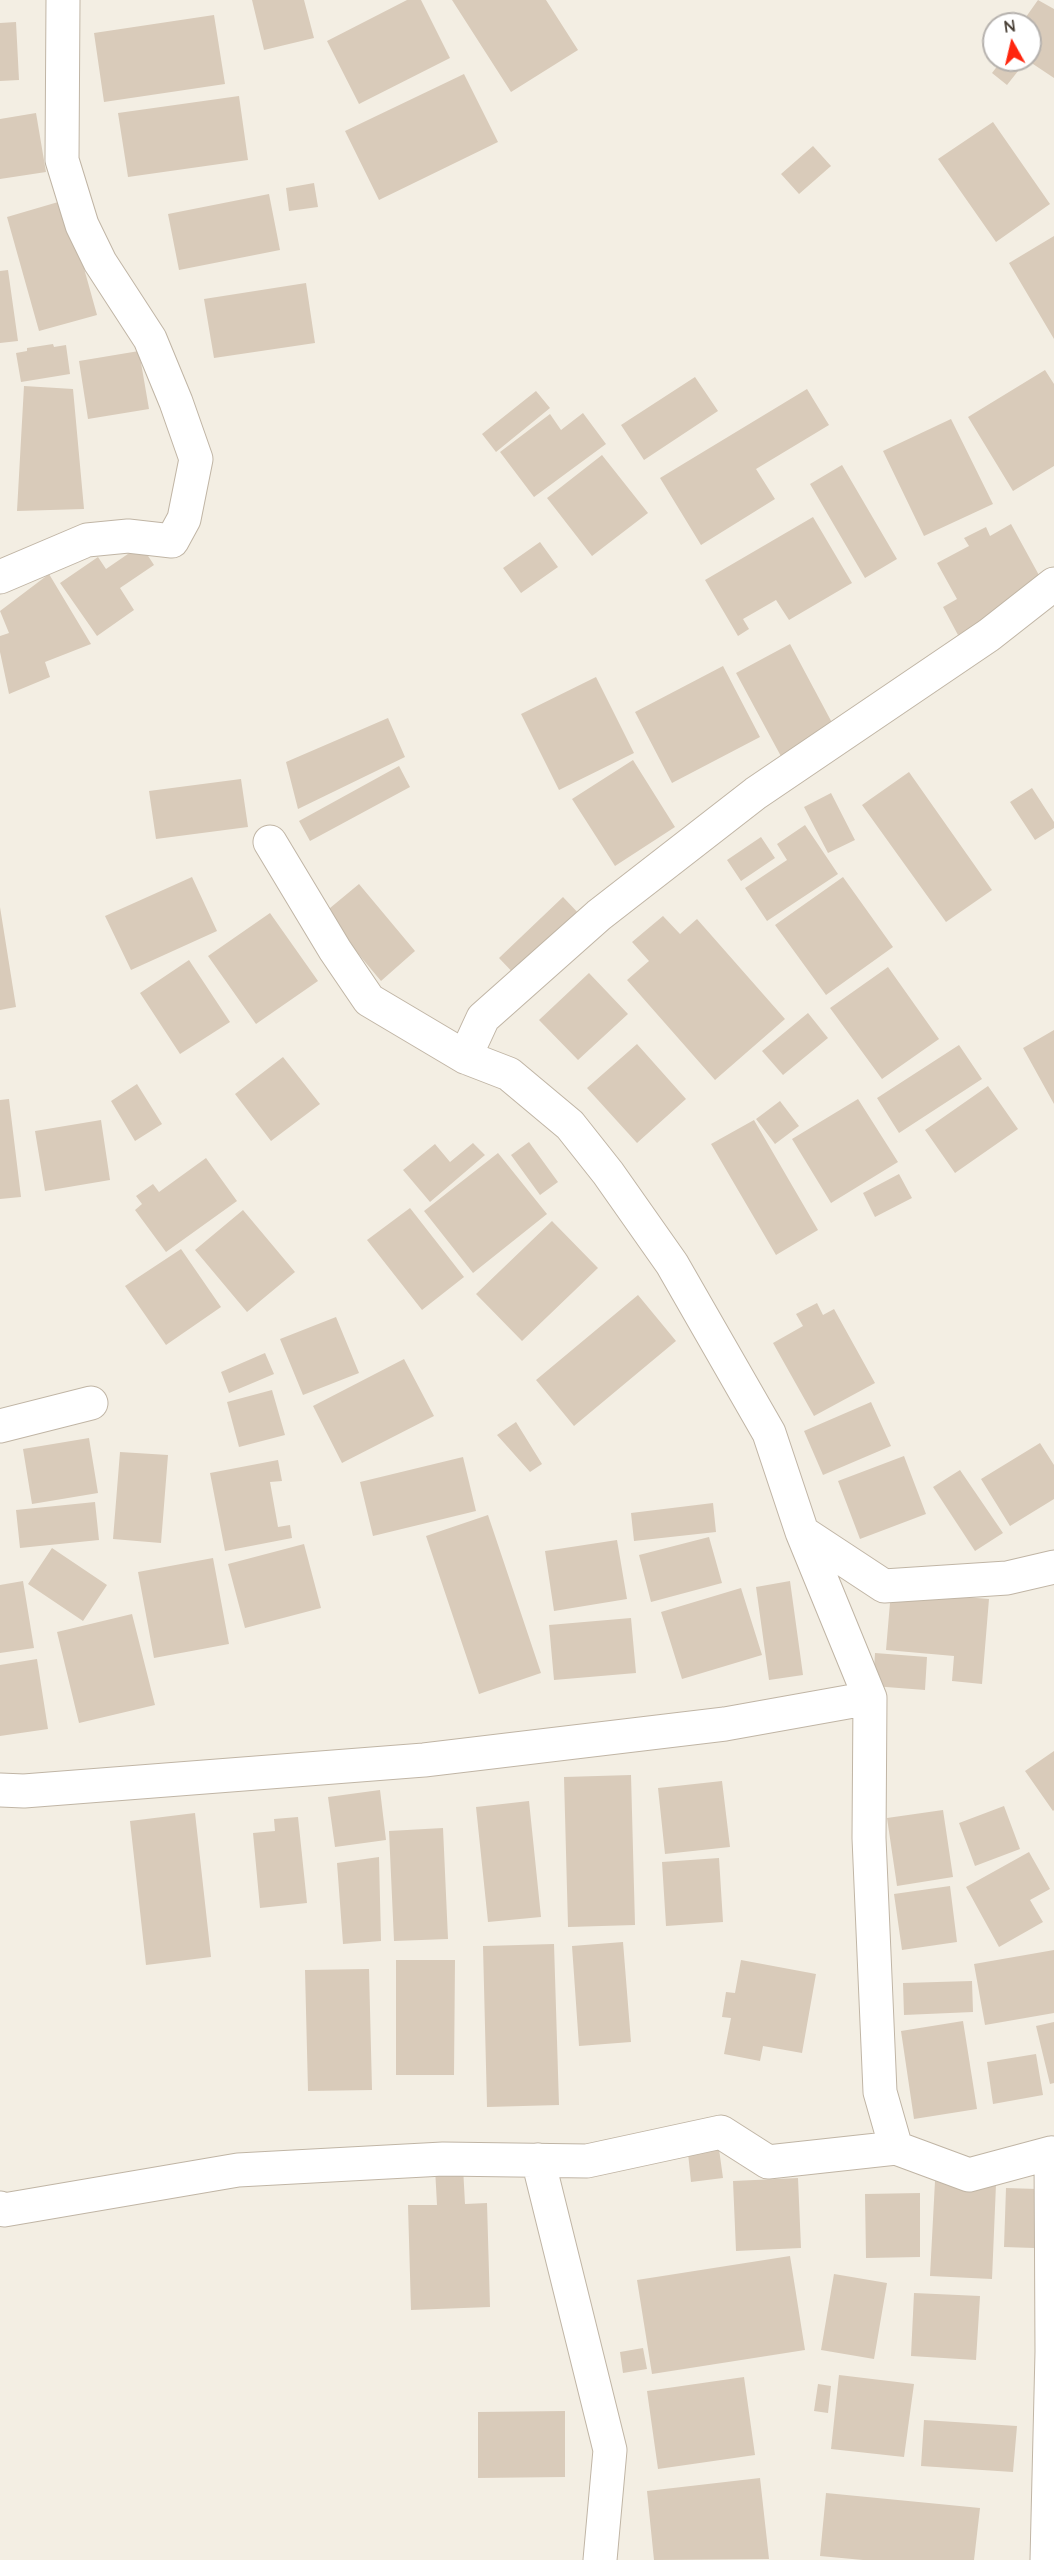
<!DOCTYPE html>
<style>
body{margin:0}
#map{position:relative;width:1054px;height:2560px;overflow:hidden;background:#f3eee3;font-family:Quicksand,sans-serif}
canvas{display:block}
.north{position:absolute;left:982px;top:12px;width:60px;height:60px;box-sizing:border-box;background:#fff;border:2px solid #b5b1ad;border-radius:50%;rotate:352deg;font-size:16px;font-weight:700;line-height:24px;text-align:center;color:#463d33}
.north::after{content:'';display:block;margin:auto;width:21px;height:27px;background:#ff260e;clip-path:polygon(50% 0,100% 100%,50% 72%,0 100%)}
</style>
<div id="map">
<canvas width="1054" height="2560"></canvas>
<div class="north">N</div>
</div>
<script>
const ctx = document.querySelector('canvas').getContext('2d');
ctx.lineJoin = 'round';
function fill(path, color) { ctx.fillStyle = color; ctx.fill(path, 'evenodd'); }
const shape = rows => new Path2D(rows.map(r => 'M' + r).join(''));
function stroke(path, color, width, dash) { ctx.strokeStyle = color; ctx.lineWidth = width; ctx.lineCap = dash ? 'butt' : 'round'; ctx.setLineDash(dash || []); ctx.stroke(path); }
const building = shape([
 [252,0,304,0,314,38,264,50],
 [407,0,421,0,450,58,359,104,327,41],
 [452,0,546,0,578,50,511,92],
 [1038,0,1054,9,1054,78,1027,60,1030,60,1030,24,1021,24],
 [214,15,225,84,104,102,94,33],
 [16,22,19,80,0,81,0,23],
 [1002,60,1014,60,1022,66,1007,85,992,73],
 [464,74,498,142,379,200,345,131],
 [239,96,248,160,128,177,118,113],
 [36,113,46,172,0,179,0,119],
 [993,122,1050,204,996,242,938,159],
 [813,146,831,166,799,194,781,174],
 [314,183,318,207,289,211,286,188],
 [269,194,280,250,179,270,168,214],
 [65,200,97,315,39,331,7,217],
 [1054,236,1054,339,1009,263],
 [8,270,18,341,0,343,0,271],
 [306,283,315,343,214,358,204,299],
 [53,344,54,347,66,345,70,374,21,382,16,353,27,351,27,348],
 [139,351,149,409,88,419,79,361],
 [1045,370,1054,384,1054,466,1013,491,968,417],
 [695,377,718,411,644,460,621,425],
 [24,386,73,389,84,509,17,511],
 [807,389,829,425,756,469,775,499,701,545,660,478],
 [536,391,550,408,496,452,482,434],
 [583,413,606,444,534,497,500,452,550,414,561,430],
 [951,419,993,504,924,536,883,451],
 [602,455,648,513,592,556,547,498],
 [842,465,897,559,865,578,810,484],
 [813,517,852,583,789,620,776,600,743,619,749,629,738,636,705,580],
 [1011,524,1046,588,958,635,943,607,957,599,937,563,969,546,964,538,986,527,990,536],
 [540,542,558,567,521,593,503,568],
 [141,545,154,565,120,588,134,610,97,636,60,583,98,557,106,569],
 [49,574,91,644,45,662,50,677,9,694,0,652,0,636,9,633,0,611],
 [790,644,837,732,783,760,736,673],
 [723,666,760,737,672,783,635,712],
 [596,677,634,753,559,790,521,714],
 [388,718,405,757,298,809,286,762],
 [633,760,675,827,615,866,572,799],
 [399,766,410,787,310,841,299,821],
 [909,772,992,890,946,922,862,805],
 [241,779,248,827,156,839,149,791],
 [1032,788,1054,822,1054,828,1035,840,1010,802],
 [831,793,855,840,828,853,804,807],
 [805,825,838,874,767,921,745,888,787,860,777,844],
 [761,837,775,858,741,881,727,860],
 [192,877,217,931,131,970,105,916],
 [843,877,893,947,826,995,775,925],
 [359,884,415,951,381,981,324,913],
 [563,897,583,918,519,979,499,958],
 [0,907,16,1007,0,1010],
 [270,913,318,981,256,1024,208,956],
 [663,916,680,934,697,919,785,1019,715,1080,627,980,649,961,632,942],
 [189,960,230,1022,180,1054,140,993],
 [888,967,939,1039,882,1079,830,1008],
 [589,973,628,1014,578,1060,539,1020],
 [808,1013,828,1038,783,1075,762,1051],
 [1054,1030,1054,1104,1023,1048],
 [637,1044,686,1099,637,1143,587,1088],
 [959,1045,982,1079,899,1133,877,1098],
 [283,1057,320,1104,271,1141,235,1094],
 [137,1084,162,1124,135,1141,111,1101],
 [988,1086,1018,1129,955,1173,925,1130],
 [9,1099,21,1197,0,1199,0,1100],
 [858,1099,898,1162,831,1203,792,1139],
 [780,1101,799,1126,775,1144,756,1119],
 [101,1120,110,1180,45,1191,35,1131],
 [754,1120,818,1230,776,1255,711,1144],
 [529,1142,558,1182,540,1195,511,1155],
 [473,1143,485,1155,430,1202,403,1170,435,1144,450,1162],
 [498,1153,547,1214,473,1273,424,1211],
 [206,1158,237,1201,166,1252,135,1210,142,1204,136,1196,153,1184,159,1192],
 [899,1174,912,1198,875,1217,863,1193],
 [410,1208,464,1277,422,1310,367,1240],
 [243,1210,295,1272,247,1312,195,1250],
 [552,1221,598,1268,522,1341,476,1294],
 [181,1249,221,1307,166,1345,125,1286],
 [638,1295,676,1341,574,1426,536,1380],
 [817,1303,823,1315,834,1309,875,1383,814,1416,773,1343,803,1326,796,1314],
 [336,1317,359,1373,303,1395,280,1339],
 [265,1353,274,1374,229,1393,221,1372],
 [404,1359,434,1416,342,1463,313,1406],
 [272,1390,285,1435,239,1447,227,1402],
 [871,1402,891,1446,823,1475,804,1431],
 [516,1422,542,1464,530,1472,497,1435],
 [89,1438,98,1493,32,1504,23,1449],
 [1040,1443,1054,1465,1054,1499,1010,1526,981,1479],
 [120,1452,168,1455,161,1543,113,1539],
 [904,1456,926,1514,860,1539,838,1481],
 [463,1457,476,1511,373,1536,360,1482],
 [278,1460,282,1481,270,1482,278,1527,290,1525,292,1538,225,1551,210,1473],
 [960,1470,1003,1533,975,1551,933,1487],
 [95,1502,99,1540,20,1548,16,1510],
 [713,1503,716,1532,634,1541,631,1513],
 [488,1515,541,1673,479,1694,426,1536],
 [709,1537,722,1583,651,1602,639,1555],
 [617,1540,627,1599,554,1611,545,1551],
 [304,1544,321,1608,245,1628,228,1564],
 [52,1548,107,1585,83,1621,28,1584],
 [213,1558,229,1644,154,1658,138,1572],
 [23,1581,34,1648,0,1653,0,1585],
 [790,1581,803,1675,769,1680,756,1587],
 [741,1588,762,1655,682,1679,661,1612],
 [891,1591,989,1599,982,1684,952,1681,954,1656,886,1650],
 [132,1614,155,1705,79,1723,57,1632],
 [631,1618,636,1673,554,1680,549,1625],
 [875,1653,927,1657,925,1690,873,1686],
 [37,1659,48,1729,0,1736,0,1665],
 [1054,1751,1054,1810,1053,1811,1025,1771],
 [631,1775,635,1925,568,1927,564,1777],
 [722,1781,730,1847,665,1854,658,1788],
 [380,1790,386,1840,335,1847,328,1797],
 [529,1801,541,1917,488,1922,476,1807],
 [1004,1806,1020,1849,975,1866,959,1823],
 [943,1810,953,1877,897,1886,887,1818],
 [195,1813,211,1957,146,1965,130,1821],
 [298,1817,307,1903,260,1908,253,1833,275,1831,274,1819],
 [443,1828,448,1939,394,1941,389,1831],
 [1029,1852,1050,1889,1030,1900,1043,1922,999,1947,966,1887],
 [379,1857,381,1941,343,1944,337,1863],
 [719,1858,723,1922,666,1926,662,1862],
 [950,1886,957,1942,902,1950,894,1894],
 [623,1942,631,2042,579,2046,572,1946],
 [554,1944,559,2105,487,2107,483,1946],
 [1054,1950,1054,2013,985,2025,974,1964],
 [396,1960,455,1960,454,2075,396,2075],
 [741,1960,816,1974,802,2053,763,2046,760,2061,724,2054,731,2018,722,2017,726,1992,735,1993],
 [369,1969,372,2090,308,2091,305,1970],
 [972,1981,973,2012,904,2015,903,1983],
 [963,2021,977,2109,914,2119,901,2031],
 [1054,2022,1054,2083,1050,2084,1036,2026],
 [1036,2054,1043,2095,993,2104,987,2062],
 [719,2149,723,2178,691,2182,688,2153],
 [463,2167,465,2204,487,2203,490,2307,411,2310,408,2205,437,2205,435,2168],
 [798,2178,801,2248,736,2251,733,2181],
 [935,2181,996,2184,992,2279,930,2276],
 [1006,2188,1037,2189,1034,2248,1004,2247],
 [920,2193,920,2257,866,2258,865,2194],
 [790,2256,805,2350,652,2374,637,2280],
 [834,2274,887,2283,874,2359,821,2350],
 [914,2293,980,2296,976,2360,911,2356],
 [643,2348,647,2369,623,2373,620,2352],
 [839,2375,914,2384,904,2457,831,2449],
 [744,2377,755,2455,658,2469,647,2391],
 [818,2384,831,2386,828,2413,814,2411],
 [565,2411,565,2477,478,2478,478,2412],
 [924,2420,1017,2426,1013,2472,921,2466],
 [760,2478,769,2559,654,2560,647,2491],
 [826,2493,980,2508,974,2560,863,2560,820,2556]
]);
const minor = shape([
 [0,577,87,540,128,536,172,541,184,519,196,459,176,402,150,339,100,262,82,225,62,160,63,0],
 [270,842,335,950,369,1000,465,1057,509,1074,570,1125,608,1173,672,1264,769,1433,802,1532,870,1698,869,1838,880,2092,896,2148],
 [465,1057,483,1018,599,915,756,793,989,635,1054,584],
 [0,1426,91,1403],
 [802,1532,884,1586,1007,1578,1054,1567],
 [0,1790,24,1791,424,1760,725,1724,870,1698],
 [538,2160,610,2450,600,2560],
 [0,2208,4,2210,238,2170,443,2159,587,2161,721,2132,768,2162,896,2148,969,2175,1051,2153,1054,2156],
 [1047,2560,1052,2352,1051,2153]
]);
fill(building, '#d9cbba');
stroke(minor, '#c0b5a5', 35);
stroke(minor, '#fff', 33);
</script>
